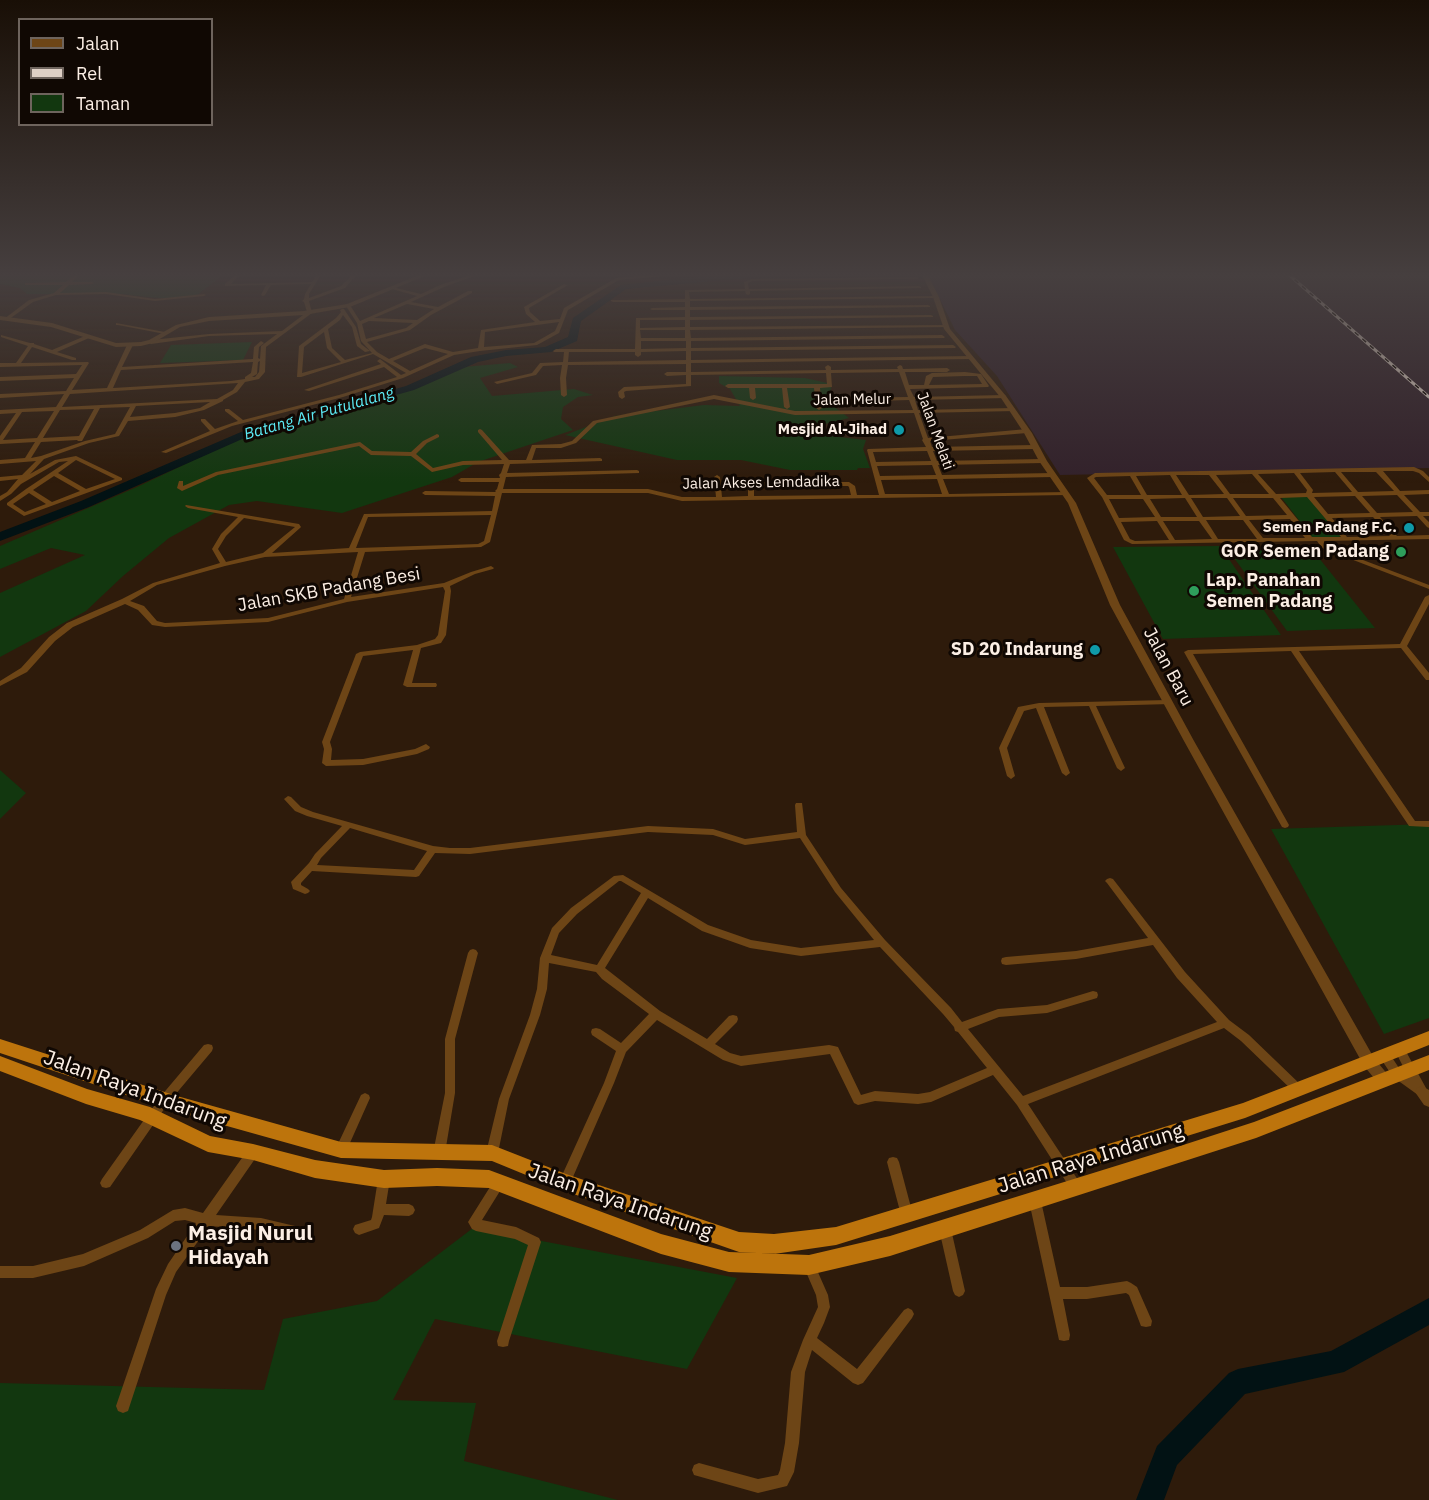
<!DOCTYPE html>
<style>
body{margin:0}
#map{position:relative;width:1429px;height:1500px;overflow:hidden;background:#2e1b0b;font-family:"IBM Plex Sans",sans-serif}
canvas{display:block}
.legend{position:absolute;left:18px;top:18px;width:195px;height:108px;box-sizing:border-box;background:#100803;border:2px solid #6e645d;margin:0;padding:8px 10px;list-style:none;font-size:18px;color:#fcefe5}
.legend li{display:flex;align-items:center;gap:12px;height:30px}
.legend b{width:30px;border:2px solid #6e645d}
</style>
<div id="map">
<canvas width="1429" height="1500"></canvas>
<ul class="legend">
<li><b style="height:8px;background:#6d4516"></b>Jalan</li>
<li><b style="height:8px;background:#ded0c5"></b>Rel</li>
<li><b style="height:16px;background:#12370f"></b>Taman</li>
</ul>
</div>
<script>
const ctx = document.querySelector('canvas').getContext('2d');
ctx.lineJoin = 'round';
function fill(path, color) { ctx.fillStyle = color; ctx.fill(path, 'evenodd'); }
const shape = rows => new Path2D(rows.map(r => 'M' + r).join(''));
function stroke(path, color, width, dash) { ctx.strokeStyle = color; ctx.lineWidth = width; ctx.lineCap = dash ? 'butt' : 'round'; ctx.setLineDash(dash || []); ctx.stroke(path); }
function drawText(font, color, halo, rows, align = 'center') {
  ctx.font = font + ' "IBM Plex Sans",sans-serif'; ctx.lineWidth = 6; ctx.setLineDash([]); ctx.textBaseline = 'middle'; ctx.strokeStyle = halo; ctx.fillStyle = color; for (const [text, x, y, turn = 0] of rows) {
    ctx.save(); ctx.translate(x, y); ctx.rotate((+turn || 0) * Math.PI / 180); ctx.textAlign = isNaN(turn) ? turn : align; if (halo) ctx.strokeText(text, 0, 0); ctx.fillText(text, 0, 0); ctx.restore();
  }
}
const industrial = shape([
 [927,273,1429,273,1429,468,1060,475,997,376,955,330]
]);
const green = shape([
 [0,273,226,273,197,295,168,299,120,294,27,294,20,288,0,284],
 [252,342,243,360,160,363,171,345],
 [510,363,518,367,480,378,492,396,574,389,593,395,578,397,563,407,561,419,573,430,478,462,452,477,342,513,257,501,229,505,169,538,123,576,86,611,0,657,0,593,85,555,51,548,0,569,0,546,137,487,253,432,353,408,463,367],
 [719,376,805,378,832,384,830,392,832,405,849,418,813,427,814,434,866,440,863,449,870,468,858,468,857,470,790,470,741,460,677,460,565,435,615,416,704,405,740,406,730,389,719,383],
 [1308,496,1341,536,1339,537,1312,537,1281,497],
 [1220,546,1281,635,1163,639,1113,547],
 [1311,548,1375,628,1287,631,1229,551],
 [0,770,26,793,0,819],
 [1429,824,1429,1018,1384,1034,1271,829],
 [473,1228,737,1278,687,1369,435,1319,393,1400,476,1403,464,1461,618,1500,0,1500,0,1383,264,1390,283,1319,377,1301]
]);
const river = shape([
 [734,273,771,273,767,276,626,289,581,321,577,341,551,352,506,356,478,362,414,390,249,436,89,507,0,541,0,532,81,501,241,432,406,386,471,357,506,350,545,347,568,337,573,318,621,285,734,273],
 [1429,1298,1429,1325,1344,1372,1245,1394,1177,1465,1164,1500,1136,1500,1157,1446,1229,1373,1238,1369,1331,1351,1429,1298]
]);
const minor = shape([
 [77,273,80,274,72,282,92,282,94,283,92,284,69,285,60,293,106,292,155,299,204,294,206,295,204,296,155,301,106,294,56,295,33,302,8,320,4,319,29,300,54,293,63,285,25,285,25,283,66,282,77,273],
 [237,273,242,273,231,284,312,282,318,273,322,273,309,294,309,298,341,286,354,273,358,273,345,288,309,301,312,313,266,347,265,372,259,379,245,382,237,392,223,400,223,401,204,410,175,417,128,421,119,436,89,443,44,459,30,474,55,460,76,456,122,478,122,480,24,516,7,505,7,503,26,489,68,461,59,462,21,484,11,494,0,501,0,496,7,492,18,479,0,481,0,477,22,475,36,461,0,464,0,460,25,458,35,442,0,444,0,436,16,413,0,414,0,410,56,407,64,394,0,398,0,394,66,391,74,378,0,381,0,377,76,374,82,365,0,367,0,363,16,363,28,346,1,337,1,335,30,343,34,343,34,344,52,350,85,336,89,336,89,338,57,352,76,358,76,360,72,360,32,347,21,363,88,362,89,363,72,390,107,388,127,345,130,343,133,345,122,367,253,359,254,347,261,341,264,343,259,347,258,358,260,359,261,346,277,334,209,336,151,344,148,342,151,340,209,334,282,331,307,312,304,302,302,301,304,299,305,294,311,284,271,285,265,295,263,296,261,295,266,285,225,286,225,284,237,273],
 [260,361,259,372,255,377,252,377,257,374,258,362,260,361],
 [253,362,251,373,245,377,245,379,231,381,113,388,121,370,253,362],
 [238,383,233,390,217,399,62,407,70,394,238,383],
 [210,402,200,408,175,413,130,417,136,406,210,402],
 [130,407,115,434,85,441,41,456,31,458,41,442,77,440,78,441,82,441,100,408,130,407],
 [94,409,79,436,43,438,60,410,94,409],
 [54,411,37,438,3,440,22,412,54,411],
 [76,460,115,479,86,489,58,473,76,460],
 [54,476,80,491,52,502,33,490,54,476],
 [29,493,46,504,25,512,13,504,29,493],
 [477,273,483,273,444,287,411,302,438,307,468,291,472,291,472,293,431,315,410,330,367,342,377,352,389,359,425,344,453,352,478,348,481,330,535,322,526,314,524,307,564,284,568,285,529,308,530,312,540,321,560,319,564,308,616,278,673,273,691,273,689,274,619,280,568,310,559,333,537,345,480,351,454,355,403,378,343,397,232,426,166,453,161,452,210,431,201,421,201,419,205,419,215,429,238,421,225,411,225,409,229,409,243,420,339,395,397,377,384,367,309,391,304,390,381,364,377,361,380,359,401,375,406,373,373,354,301,377,297,377,299,346,336,318,341,312,340,310,342,309,344,309,356,327,361,344,370,351,365,352,357,346,352,327,343,315,340,320,328,329,332,348,345,360,372,353,361,341,357,323,346,306,346,305,350,305,360,321,417,296,392,289,392,287,421,294,440,285,477,273],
 [407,304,434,309,417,320,374,318,407,304],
 [369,321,413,323,406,328,366,339,362,324,369,321],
 [559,322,555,331,534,343,484,347,485,332,559,322],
 [324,332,327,348,341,362,302,373,304,347,324,332],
 [425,348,448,354,410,371,393,361,425,348],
 [916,277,918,277,918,279,752,281,748,283,749,289,919,286,921,287,921,288,750,291,750,294,748,295,746,294,745,291,689,292,690,299,936,296,938,297,938,298,690,301,690,307,928,305,930,306,930,307,690,310,690,317,931,315,933,316,933,317,690,320,690,327,946,325,948,326,948,327,690,330,691,338,942,335,945,337,944,338,691,341,691,348,953,345,956,347,955,348,691,351,691,360,971,356,973,357,973,359,691,363,691,372,826,370,825,367,828,365,831,367,831,370,898,369,897,367,900,365,902,366,903,369,947,368,950,370,947,372,905,372,909,385,924,385,926,376,932,373,965,372,981,374,989,386,988,387,910,389,914,397,1004,395,1006,396,1006,398,915,400,918,410,1013,408,1015,409,1015,411,919,413,928,438,1027,429,1030,431,1027,433,930,441,932,447,1034,445,1037,447,1034,449,933,451,937,461,1043,459,1046,461,1043,463,938,465,942,475,1053,473,1056,475,1053,477,943,479,949,494,1066,492,1068,493,1068,495,682,501,648,493,502,493,490,542,481,547,365,552,351,597,444,583,471,572,491,566,494,568,493,569,475,574,450,586,451,591,446,635,441,643,421,648,412,683,436,683,437,685,436,687,407,687,403,685,413,650,363,656,330,742,332,749,331,760,363,759,415,749,426,744,430,747,429,749,417,754,363,765,326,766,322,763,324,749,322,742,356,654,360,652,417,645,435,639,438,635,445,591,443,587,347,602,268,622,165,627,152,625,138,610,125,604,73,627,55,641,27,672,0,686,0,681,21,668,49,637,67,623,122,599,153,583,220,563,212,549,221,534,238,517,188,508,185,506,186,505,299,524,301,527,300,528,272,553,349,548,364,514,492,511,495,496,425,495,422,493,425,491,496,492,495,491,497,489,499,482,461,482,458,480,461,478,500,478,499,475,501,473,504,464,463,465,432,472,411,456,371,455,359,446,218,475,182,491,177,488,179,481,183,481,183,486,216,472,360,442,372,451,411,452,423,441,437,434,439,435,439,437,427,443,416,454,433,468,463,461,502,460,478,432,478,430,480,429,482,430,509,460,526,460,532,445,561,444,572,441,593,421,714,395,795,411,913,410,909,400,838,402,835,400,838,398,908,397,899,372,831,373,832,387,820,388,822,408,819,410,816,408,814,388,787,388,790,407,787,409,784,407,782,388,755,388,756,398,753,400,750,398,749,388,728,388,725,386,728,384,827,384,826,373,691,375,691,386,626,391,624,392,625,397,622,399,619,397,618,392,624,387,686,384,686,375,667,376,664,374,667,372,686,372,686,364,568,365,566,378,567,395,564,397,561,395,560,378,562,365,543,366,536,375,497,384,494,382,532,373,540,363,563,362,564,352,554,352,553,351,556,349,635,349,636,318,685,317,685,310,652,310,650,309,652,308,685,307,685,302,613,302,611,301,611,300,685,299,685,290,745,289,744,282,751,279,916,277],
 [640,320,685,320,685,327,640,328,640,320],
 [640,330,685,330,685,338,641,338,640,330],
 [641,341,686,341,686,348,641,349,641,341],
 [686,351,686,360,568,362,569,352,635,352,635,355,638,357,641,355,641,352,686,351],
 [965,376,977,376,982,384,929,385,933,377,965,376],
 [714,399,795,415,914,413,923,439,922,440,926,447,868,449,867,450,879,495,857,495,855,486,849,482,757,482,748,487,748,496,722,497,720,477,717,475,714,477,716,497,682,497,648,489,503,489,506,477,639,473,639,471,637,470,507,473,510,464,602,461,602,459,600,458,532,460,536,448,561,448,576,443,597,423,714,399],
 [927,451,931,461,876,462,873,452,927,451],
 [932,465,936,475,880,476,877,466,932,465],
 [937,479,942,494,885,494,881,480,937,479],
 [758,486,848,486,849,487,851,495,754,496,754,488,758,486],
 [491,515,484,541,478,544,356,548,368,517,491,515],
 [244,518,295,527,263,553,226,562,218,549,226,536,244,518],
 [358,552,344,599,268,618,165,623,157,621,144,606,130,601,157,585,225,566,265,557,358,552],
 [116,323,165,332,167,333,165,334,118,325,116,325,116,323],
 [1414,467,1423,471,1429,477,1429,482,1419,473,1413,471,1383,471,1400,491,1429,490,1429,494,1404,495,1420,512,1429,512,1429,516,1423,516,1429,522,1429,528,1427,527,1417,516,1380,517,1397,536,1429,535,1429,539,1324,541,1326,546,1429,585,1429,589,1322,548,1317,541,1132,544,1124,540,1102,497,1087,478,1095,473,1414,467],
 [1335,472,1352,492,1312,493,1313,490,1300,473,1335,472],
 [1341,472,1376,472,1394,491,1358,492,1341,472],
 [1294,473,1307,490,1306,493,1276,494,1258,474,1294,473],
 [1252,474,1269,494,1230,494,1216,475,1252,474],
 [1170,475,1182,495,1147,495,1136,476,1170,475],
 [1176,475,1209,475,1224,494,1189,495,1176,475],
 [1130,476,1141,495,1107,495,1094,478,1096,477,1130,476],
 [1397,495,1413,512,1377,513,1362,496,1397,495],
 [1355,496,1370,513,1328,514,1314,497,1355,496],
 [1307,497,1341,537,1312,537,1280,498,1307,497],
 [1185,498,1197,517,1161,517,1150,499,1185,498],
 [1191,498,1227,498,1240,516,1203,517,1191,498],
 [1233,498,1273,498,1287,515,1246,516,1233,498],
 [1109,499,1143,499,1155,517,1119,518,1109,499],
 [1373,517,1390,536,1347,537,1332,518,1373,517],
 [1290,519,1305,538,1263,538,1249,520,1290,519],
 [1206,520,1243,520,1257,539,1218,539,1206,520],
 [1157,521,1169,540,1135,541,1130,539,1121,522,1157,521],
 [1163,521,1199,521,1212,539,1175,540,1163,521],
 [1429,595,1429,604,1407,646,1429,673,1429,680,1426,680,1401,648,1299,651,1415,821,1429,821,1429,827,1409,826,1291,651,1193,654,1289,825,1288,827,1285,828,1282,827,1184,652,1188,650,1400,644,1425,597,1429,595],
 [1168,700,1171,700,1172,702,1171,704,1096,706,1125,768,1121,771,1117,768,1089,706,1044,707,1070,773,1066,776,1062,773,1036,708,1024,711,1007,748,1015,776,1011,779,1007,776,999,748,1018,707,1039,703,1168,700],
 [288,796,291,797,301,807,313,812,433,846,450,848,470,848,648,826,713,829,745,839,797,832,795,805,796,803,802,803,806,835,841,888,885,940,951,1008,962,1022,998,1009,1047,1005,1093,991,1097,992,1098,995,1097,998,1047,1013,999,1017,968,1029,1023,1096,1217,1022,1177,978,1153,945,1076,959,1006,965,1002,964,1001,961,1002,958,1006,957,1076,951,1148,938,1107,883,1105,881,1107,879,1110,878,1113,879,1185,972,1229,1020,1249,1035,1302,1086,1303,1089,1302,1092,1298,1094,1294,1092,1241,1041,1224,1028,1028,1104,1080,1183,1082,1187,1080,1191,1076,1192,1072,1191,1017,1105,993,1075,931,1102,918,1104,875,1101,858,1105,854,1103,830,1054,741,1066,723,1060,657,1020,626,1052,614,1083,569,1186,565,1187,561,1186,559,1182,604,1083,616,1051,592,1035,591,1032,592,1029,596,1028,600,1029,621,1043,649,1014,602,979,596,972,549,963,547,989,540,1015,509,1099,498,1153,496,1157,492,1158,488,1157,486,1153,499,1099,530,1015,537,989,540,958,552,928,571,908,614,876,623,875,708,925,751,940,801,948,874,940,835,892,800,838,745,845,713,835,648,832,470,854,435,853,419,876,416,877,312,871,301,883,301,885,308,889,310,891,308,893,305,894,293,889,291,882,309,863,315,854,342,826,307,816,295,811,284,799,288,796],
 [350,828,427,851,414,870,317,865,321,858,350,828],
 [619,881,621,881,641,893,597,965,551,955,559,933,577,914,619,881],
 [648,898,702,931,750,948,801,956,880,947,943,1014,954,1027,955,1031,958,1032,987,1068,930,1092,918,1094,875,1091,861,1095,838,1047,834,1046,829,1045,741,1056,730,1053,715,1044,737,1022,738,1019,737,1016,733,1015,729,1016,707,1039,660,1011,605,968,648,898],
 [473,949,476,950,478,953,455,1039,455,1093,445,1153,443,1157,439,1158,435,1157,433,1153,445,1093,445,1039,468,953,470,950,473,949],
 [208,1044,212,1045,213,1048,212,1051,169,1102,110,1187,106,1188,102,1187,100,1183,102,1179,161,1096,204,1045,208,1044],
 [1399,1045,1403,1046,1426,1088,1427,1092,1426,1095,1422,1097,1418,1095,1393,1077,1381,1059,1380,1056,1381,1053,1385,1051,1389,1053,1401,1071,1408,1076,1394,1049,1395,1046,1399,1045],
 [365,1093,369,1095,370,1098,345,1154,341,1155,337,1154,335,1150,337,1146,361,1095,365,1093],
 [253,1147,257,1148,259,1152,257,1156,216,1215,261,1218,295,1226,299,1228,301,1232,299,1236,295,1238,261,1230,209,1226,176,1272,166,1295,128,1411,123,1413,118,1411,116,1406,156,1289,168,1264,196,1223,185,1220,175,1221,148,1238,84,1266,33,1278,0,1278,0,1266,33,1266,83,1254,140,1230,173,1210,185,1208,203,1213,249,1148,253,1147],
 [893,1157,897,1158,899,1162,913,1215,911,1219,907,1221,903,1219,901,1215,887,1162,889,1158,893,1157],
 [384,1174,388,1175,390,1179,386,1204,409,1204,413,1206,415,1210,413,1214,409,1216,384,1215,379,1228,359,1235,355,1233,353,1229,355,1225,371,1220,372,1217,378,1179,380,1175,384,1174],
 [499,1178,503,1179,505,1183,482,1220,516,1227,539,1238,541,1242,509,1341,508,1346,503,1347,498,1346,497,1341,528,1245,515,1239,476,1231,472,1229,468,1222,495,1179,499,1178],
 [1035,1195,1039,1197,1041,1201,1060,1287,1087,1287,1127,1281,1131,1283,1137,1287,1152,1321,1151,1326,1146,1327,1141,1326,1129,1295,1126,1293,1087,1299,1063,1299,1070,1335,1069,1340,1064,1341,1059,1340,1029,1201,1031,1197,1035,1195],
 [945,1223,949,1225,951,1229,965,1291,963,1295,959,1297,955,1295,953,1291,939,1229,941,1225,945,1223],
 [809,1259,813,1261,828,1295,830,1307,824,1323,817,1338,857,1369,904,1310,908,1308,912,1310,914,1314,912,1318,863,1383,858,1385,853,1383,812,1350,805,1372,799,1443,794,1472,787,1486,758,1493,694,1475,692,1470,694,1465,699,1463,758,1479,778,1475,780,1470,785,1443,791,1372,803,1340,818,1307,816,1295,803,1265,805,1261,809,1259]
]);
const tertiary = shape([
 [424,273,432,273,350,307,304,315,209,321,180,327,153,343,141,346,116,347,51,327,0,320,0,316,52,323,116,343,141,342,149,340,176,325,209,317,304,311,347,304,424,273],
 [921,273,927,273,939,297,950,329,1006,396,1032,433,1047,461,1076,503,1120,605,1194,741,1374,1058,1389,1076,1391,1080,1389,1084,1384,1086,1379,1084,1364,1066,1184,741,1110,605,1068,503,1039,461,1024,433,1001,398,944,329,933,297,921,273],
 [1422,1086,1429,1090,1429,1107,1424,1105,1415,1092,1417,1088,1422,1086]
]);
const trunk = shape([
 [1429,1031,1429,1045,1245,1118,836,1245,774,1254,739,1252,565,1191,492,1161,341,1158,177,1112,0,1053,0,1039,177,1096,341,1142,492,1145,566,1174,739,1232,774,1234,836,1227,1243,1103,1429,1031],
 [1429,1055,1429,1070,1256,1138,890,1256,809,1275,729,1272,661,1254,489,1188,437,1186,384,1188,315,1178,253,1160,208,1152,140,1120,86,1104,0,1071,0,1056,87,1089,150,1107,210,1136,253,1144,315,1160,384,1170,437,1168,489,1170,661,1234,729,1252,809,1255,890,1236,1177,1147,1254,1122,1429,1055]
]);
const rail = shape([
 [1287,273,1429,397]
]);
const markers = [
 [899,430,6,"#0f9aa8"],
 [1409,528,6,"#0f9aa8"],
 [1401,552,6,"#2e9e5b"],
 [1194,591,6,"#2e9e5b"],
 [1095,650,6,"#0f9aa8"],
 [176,1246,6,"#6b7280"]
];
const farStreetnames = [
 ["Jalan Melur",852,400,-1],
 ["Jalan Melati",935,431,70],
 ["Jalan Akses Lemdadika",761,483,-1]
];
const farPoinames = [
 ["Mesjid Al-Jihad",887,430],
 ["Semen Padang F.C.",1397,528]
];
const farWaternames = [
 ["Batang Air Putulalang",319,414,-16]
];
const poiNames = [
 ["GOR Semen Padang",1389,552],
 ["Lap. Panahan",1206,581,"left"],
 ["Semen Padang",1206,602,"left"],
 ["SD 20 Indarung",1083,650]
];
const streetNames = [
 ["Jalan SKB Padang Besi",329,590,-10],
 ["Jalan Baru",1168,667,62]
];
const nearStreetnames = [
 ["Jalan Raya Indarung",135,1090,20],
 ["Jalan Raya Indarung",1091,1159,-17],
 ["Jalan Raya Indarung",620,1202,19]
];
const nearPoinames = [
 ["Masjid Nurul",188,1234],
 ["Hidayah",188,1258]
];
fill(industrial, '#32212a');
fill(green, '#12370f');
fill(river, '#021214');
fill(minor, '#6d4516');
fill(tertiary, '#6d4516');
fill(trunk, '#bd740c');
stroke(rail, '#ded0c5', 3);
stroke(rail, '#100803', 1.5, [5]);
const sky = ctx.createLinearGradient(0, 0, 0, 483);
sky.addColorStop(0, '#190f06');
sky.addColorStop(0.57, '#463f3f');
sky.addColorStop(1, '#463f3f00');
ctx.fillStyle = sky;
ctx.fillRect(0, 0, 1429, 483);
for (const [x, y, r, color] of markers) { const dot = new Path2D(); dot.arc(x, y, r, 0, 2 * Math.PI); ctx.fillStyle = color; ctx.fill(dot); stroke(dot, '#100803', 2); }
drawText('15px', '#fcefe5', '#100803', farStreetnames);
drawText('bold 15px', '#fcefe5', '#100803', farPoinames, 'right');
drawText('italic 16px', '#5cebf5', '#100803', farWaternames);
drawText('bold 18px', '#fcefe5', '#100803', poiNames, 'right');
drawText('18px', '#fcefe5', '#100803', streetNames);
drawText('21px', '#fcefe5', '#100803', nearStreetnames);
drawText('bold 21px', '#fcefe5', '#100803', nearPoinames, 'left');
</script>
